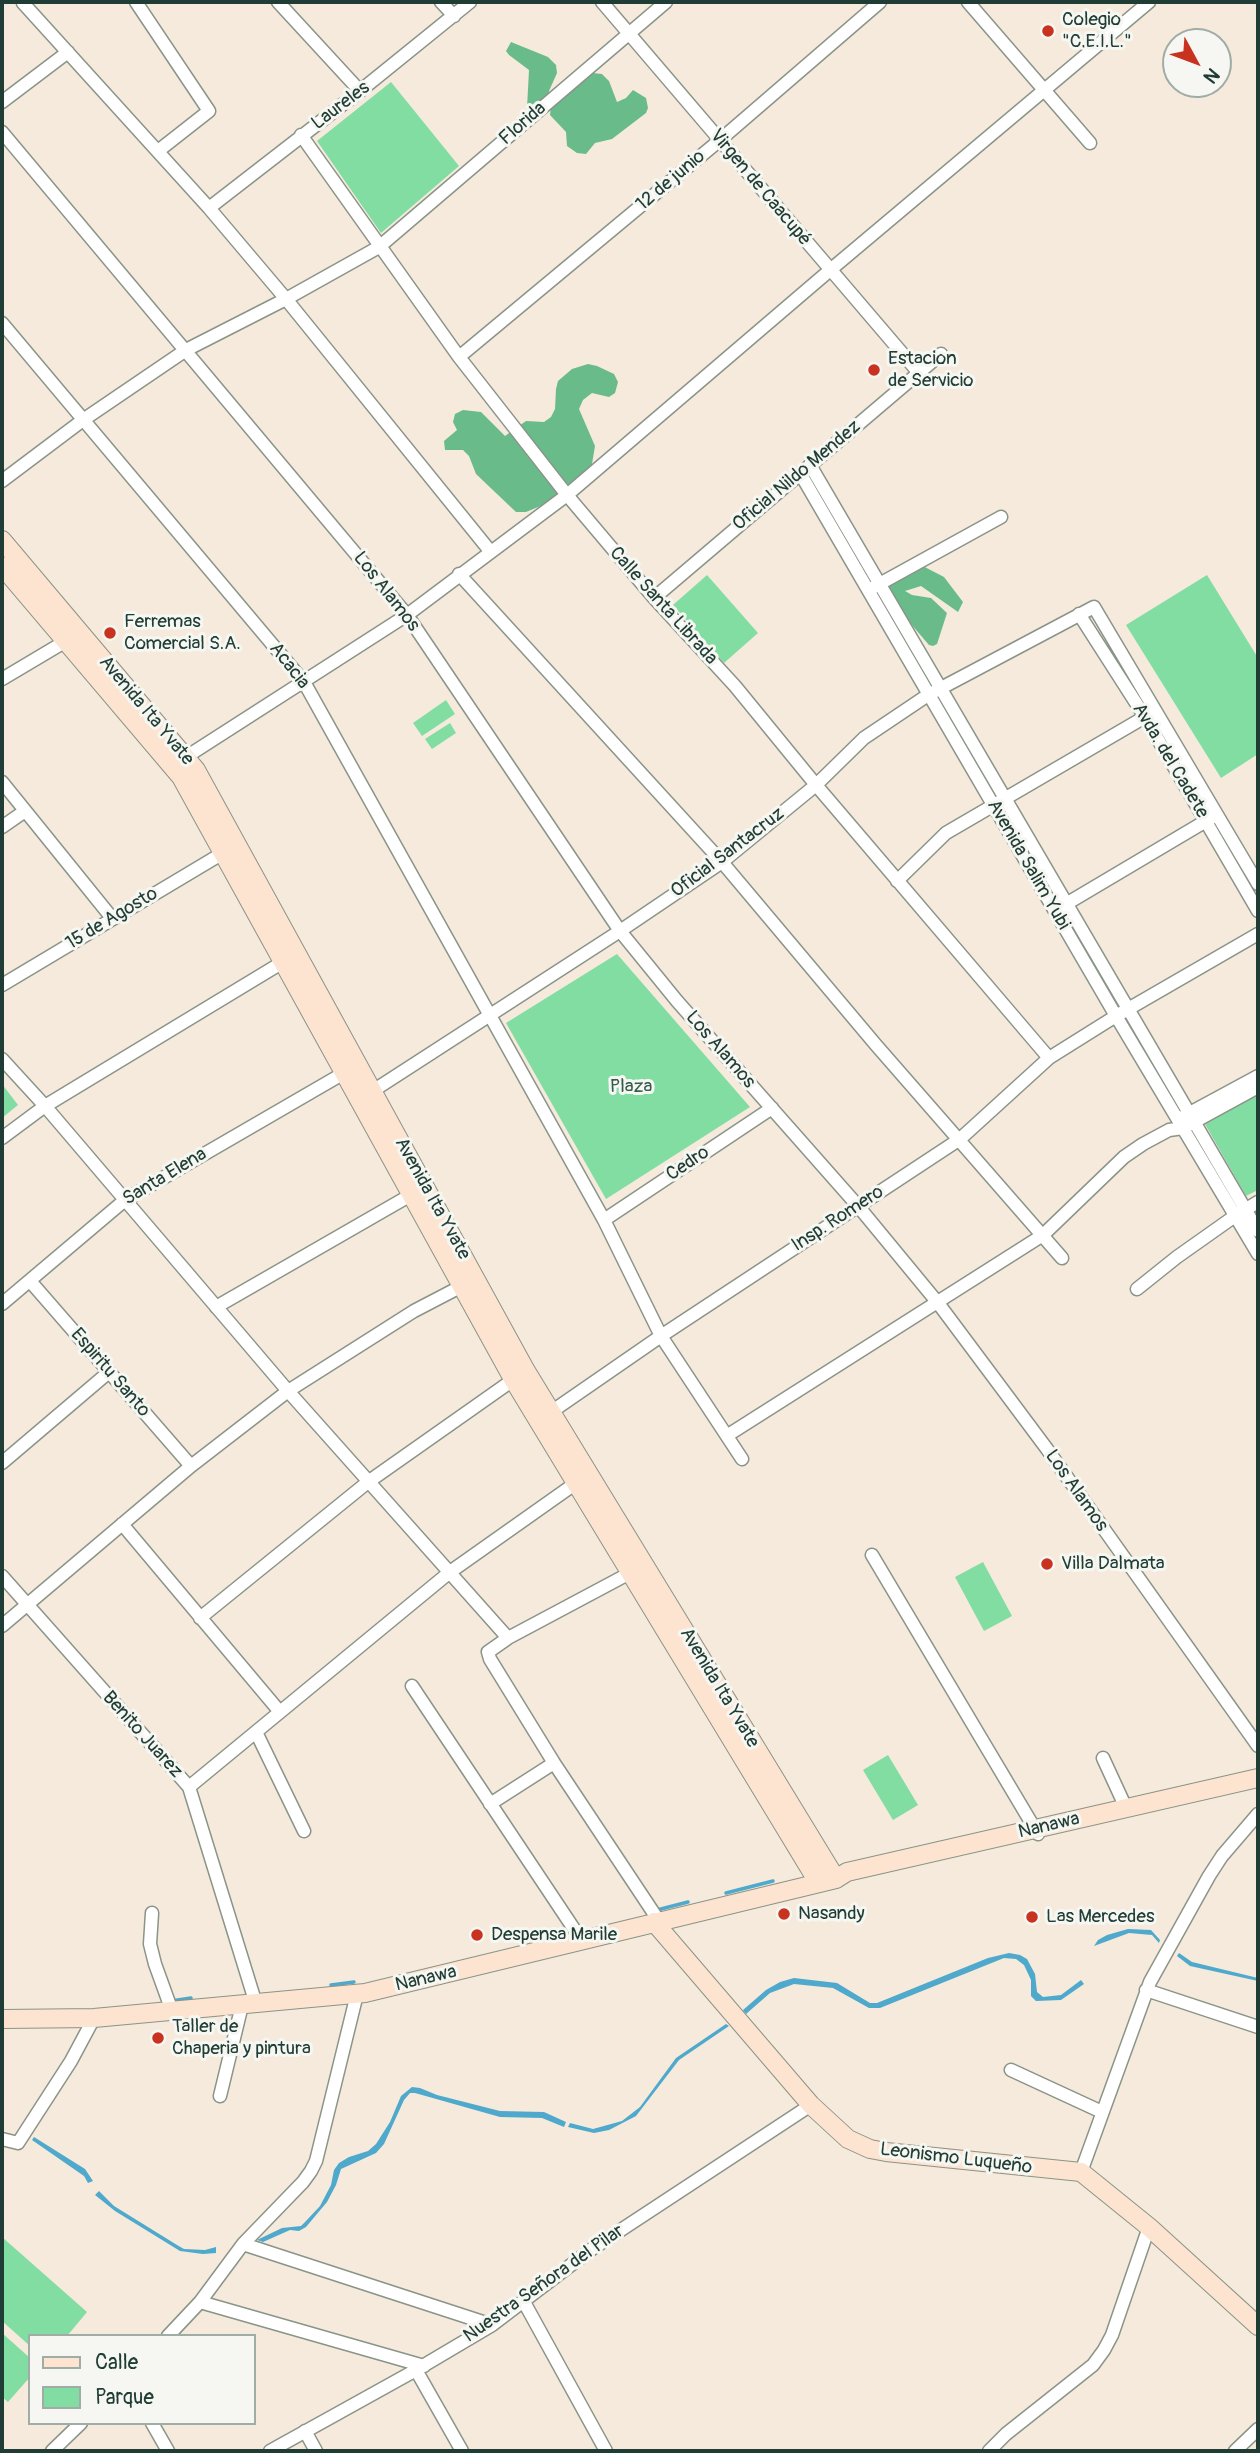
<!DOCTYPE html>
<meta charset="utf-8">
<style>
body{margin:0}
#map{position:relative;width:1260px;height:2453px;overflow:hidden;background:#f5eadb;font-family:Pangolin,sans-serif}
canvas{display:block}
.frame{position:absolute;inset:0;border:4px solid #1f3d34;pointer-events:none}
.legend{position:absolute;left:28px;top:2334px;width:228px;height:91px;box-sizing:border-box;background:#f6f6f2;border:2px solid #a0aca6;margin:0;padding:9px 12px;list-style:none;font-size:21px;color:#1f3d34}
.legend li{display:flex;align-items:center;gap:14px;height:35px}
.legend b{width:35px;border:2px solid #a0aca6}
.north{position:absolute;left:1162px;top:28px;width:70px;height:70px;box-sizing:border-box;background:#f6f6f2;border:2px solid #a0aca6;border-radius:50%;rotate:131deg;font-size:19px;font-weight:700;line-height:28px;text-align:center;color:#1f3d34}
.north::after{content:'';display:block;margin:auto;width:24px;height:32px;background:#c8321e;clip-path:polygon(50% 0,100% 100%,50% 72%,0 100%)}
</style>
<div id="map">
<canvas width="1260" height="2453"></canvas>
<div class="frame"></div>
<ul class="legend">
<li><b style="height:9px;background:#fde4d0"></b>Calle</li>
<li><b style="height:19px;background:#82dda3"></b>Parque</li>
</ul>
<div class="north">N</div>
</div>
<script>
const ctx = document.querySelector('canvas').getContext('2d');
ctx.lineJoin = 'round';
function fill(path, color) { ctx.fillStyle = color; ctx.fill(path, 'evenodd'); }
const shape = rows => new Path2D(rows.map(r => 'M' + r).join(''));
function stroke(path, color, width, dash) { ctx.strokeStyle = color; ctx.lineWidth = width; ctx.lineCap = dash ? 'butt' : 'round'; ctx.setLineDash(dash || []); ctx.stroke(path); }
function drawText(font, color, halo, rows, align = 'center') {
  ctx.font = font + ' Pangolin,sans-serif'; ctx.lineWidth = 6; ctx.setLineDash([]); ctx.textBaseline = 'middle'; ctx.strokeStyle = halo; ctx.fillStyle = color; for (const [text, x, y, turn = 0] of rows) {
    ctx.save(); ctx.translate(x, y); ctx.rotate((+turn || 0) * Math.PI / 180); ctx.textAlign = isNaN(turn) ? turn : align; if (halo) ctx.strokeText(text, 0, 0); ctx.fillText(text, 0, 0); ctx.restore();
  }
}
const green = shape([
 [391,82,459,166,381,233,317,141],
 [707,575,758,633,724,663,673,605],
 [1207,575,1258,658,1258,754,1221,778,1126,625],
 [446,700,455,714,422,736,413,723],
 [450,723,456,733,432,749,425,739],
 [617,954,750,1107,606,1199,506,1023],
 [2,1084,18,1105,2,1118],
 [1258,1088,1258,1190,1246,1196,1201,1117],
 [983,1562,1012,1616,984,1631,955,1577],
 [888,1755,918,1805,893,1820,863,1770],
 [2,2237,87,2312,67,2336,30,2336,30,2346,2,2321],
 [2,2333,30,2358,30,2377,8,2402,2,2397]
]);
const forest = shape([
 [511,42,548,57,556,65,557,73,549,91,548,107,533,115,527,108,529,70,509,55,506,51],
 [593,73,602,74,609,81,617,102,626,98,633,90,646,98,648,108,646,113,612,139,595,143,586,154,577,153,567,146,566,132,550,115,551,107],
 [588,364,597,366,614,374,618,382,615,393,609,397,592,393,583,400,579,409,595,446,590,476,567,495,526,512,516,512,476,474,469,456,463,450,445,450,444,441,457,430,453,422,455,414,463,410,481,412,505,436,526,421,544,422,551,417,555,409,556,389,558,381,572,369],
 [919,564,944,577,963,602,958,612,921,586,905,591,912,595,931,598,947,613,937,644,933,646,929,645,893,603,888,589,893,581]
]);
const water = shape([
 [1128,1929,1151,1930,1160,1940,1159,1943,1152,1935,1129,1933,1094,1946,1098,1940,1107,1935],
 [1009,1953,1020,1955,1027,1959,1035,1974,1037,1992,1043,1997,1061,1995,1081,1980,1084,1984,1061,2000,1036,2001,1031,1996,1031,1980,1024,1965,1016,1959,1004,1958,880,2008,869,2008,833,1988,794,1984,770,1993,746,2014,743,2010,766,1990,780,1982,794,1978,837,1983,870,2003,877,2003,988,1958],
 [1179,1953,1192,1962,1258,1978,1258,1981,1190,1966,1177,1956],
 [726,2024,729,2026,679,2060,636,2116,609,2130,594,2133,568,2127,570,2123,593,2129,622,2121,640,2107,676,2058],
 [412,2087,420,2088,437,2095,500,2111,544,2112,566,2122,564,2127,542,2118,500,2117,415,2093,410,2093,404,2100,384,2144,376,2153,341,2169,336,2185,327,2202,306,2227,299,2231,290,2230,263,2242,257,2240,282,2228,301,2226,306,2221,320,2206,331,2185,334,2170,339,2163,349,2157,368,2151,376,2144,390,2122,401,2096],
 [34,2137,85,2169,93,2181,88,2183,84,2176,32,2140],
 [99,2191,114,2206,177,2245,184,2249,205,2250,216,2247,216,2253,203,2254,180,2251,115,2211,95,2195]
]);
const stream = shape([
 [726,1893,773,1881],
 [657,1910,688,1902],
 [331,1985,354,1982],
 [171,2001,191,1998]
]);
const street = shape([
 [25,2,23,3,209,208,286,299,490,551],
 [136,2,209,111,158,151],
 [278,2,360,91],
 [441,2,454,16],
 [602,2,919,373],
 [968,2,1090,143],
 [2,102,68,52],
 [2,132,407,615,620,931,677,1001,858,1206,938,1303,1047,1449,1258,1746],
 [301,135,459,357,567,495,654,598,735,686,816,785,1049,1058],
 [209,208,360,91,470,2],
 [2,323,304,682,604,1220,661,1336,742,1459],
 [459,357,720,140,880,2],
 [810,465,1258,1231],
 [800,473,1116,1016,1258,1254],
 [2,481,83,420,186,350,286,299,379,247,666,2],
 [459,574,722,862,876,1045,1062,1258],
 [874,587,1001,517],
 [654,598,941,354],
 [1079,614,1145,717,1258,911],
 [2,679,71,638],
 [186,757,407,615,567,495,829,271,1149,2],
 [2,782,112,918],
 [2,827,25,811],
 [897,881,946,833,1150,714],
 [1061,907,1211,818],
 [2,985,223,853],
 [2,1059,45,1106,288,1391,508,1638],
 [368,1094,620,931,722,862,816,785,864,738,928,695,1094,607,1258,884],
 [1184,1116,1258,1076],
 [2,1138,45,1106,283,962],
 [604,1220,772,1108],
 [30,1281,191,1466],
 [1137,1289,1177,1257,1235,1216,1258,1202],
 [2,1304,125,1200,344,1073],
 [216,1307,416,1192],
 [551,1412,661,1336,960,1139,1049,1058,1116,1016,1258,934],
 [728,1435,1043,1235,1124,1157,1143,1144,1169,1130,1183,1128,1258,1087],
 [2,1463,109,1372],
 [122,1524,280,1712],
 [872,1555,1038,1834],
 [630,1573,508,1638,488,1652,490,1659,554,1763,659,1921],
 [2,1576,189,1787,256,2004],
 [200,1618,368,1482,520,1375],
 [2,1626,191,1466,288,1391,414,1311,462,1286],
 [412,1686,582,1941],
 [256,1732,304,1831],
 [1103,1758,1126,1808],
 [189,1787,450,1572,576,1483],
 [490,1804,554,1763],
 [152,1913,150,1944,155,1964,172,2011],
 [1146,1990,1258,2027],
 [1011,2070,1102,2112],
 [220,2096,242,2005],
 [2,2139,18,2143,71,2061,94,2018],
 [1081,2172,1150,1982,1209,1876,1222,1856,1258,1814],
 [243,2244,492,2325],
 [200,2302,424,2366],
 [524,2302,606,2451],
 [168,2336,200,2302,243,2244,303,2182,311,2171,316,2161,357,1994],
 [416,2370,462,2451],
 [152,2423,168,2451],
 [305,2431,316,2451],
 [52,2451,81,2423],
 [270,2451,416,2370,492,2325,592,2249,811,2105],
 [989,2451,1006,2434,1093,2365,1104,2350,1112,2335,1149,2227],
 [1235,2451,1258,2429]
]);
const secondary = shape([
 [2,540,196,770,526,1371,836,1879],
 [2,566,181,777,513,1379,818,1882],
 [654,1922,811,2105,848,2139,870,2149,886,2152,1081,2172,1149,2227,1258,2326],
 [2,2019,94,2018,365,1993,836,1879,847,1872,1258,1778]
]);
const markers = [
 [1048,31,7,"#c8321e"],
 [874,370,7,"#c8321e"],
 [110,633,7,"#c8321e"],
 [1047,1564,7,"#c8321e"],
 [784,1914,7,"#c8321e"],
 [1032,1917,7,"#c8321e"],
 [477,1935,7,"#c8321e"],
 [158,2038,7,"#c8321e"]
];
const poiNames = [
 ["Colegio",1062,20],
 ["\"C.E.I.L.\"",1062,42],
 ["Estacion",888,359],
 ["de Servicio",888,381],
 ["Ferremas",124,622],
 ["Comercial S.A.",124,644],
 ["Villa Dalmata",1061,1564],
 ["Nasandy",798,1914],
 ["Las Mercedes",1046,1917],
 ["Despensa Marile",491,1935],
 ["Taller de",172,2027],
 ["Chaperia y pintura",172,2049]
];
const streetNames = [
 ["Laureles",341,106,-37],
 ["Florida",523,124,-41],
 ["12 de junio",671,181,-40],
 ["Virgen de Caacupé",760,188,50],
 ["Oficial Nildo Mendez",797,476,-40],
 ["Los Alamos",386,592,52],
 ["Calle Santa Librada",663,606,48],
 ["Acacia",289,666,52],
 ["Avenida Ita Yvate",146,711,50],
 ["Avda. del Cadete",1170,761,59],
 ["Oficial Santacruz",728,853,-37],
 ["Avenida Salim Yubi",1028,865,60],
 ["15 de Agosto",112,919,-31],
 ["Los Alamos",720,1050,49],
 ["Cedro",688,1164,-34],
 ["Santa Elena",165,1177,-31],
 ["Avenida Ita Yvate",432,1199,61],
 ["Insp. Romero",838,1219,-33],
 ["Espiritu Santo",110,1373,49],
 ["Los Alamos",1076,1491,55],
 ["Avenida Ita Yvate",719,1688,59],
 ["Benito Juarez",142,1735,48],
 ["Nanawa",1049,1826,-13],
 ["Nanawa",426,1979,-13],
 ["Leonismo Luqueño",956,2159,7],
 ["Nuestra Señora del Pilar",544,2284,-35]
];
const parkNames = [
 ["Plaza",631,1087]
];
fill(green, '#82dda3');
fill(forest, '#69bc89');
fill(water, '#4ea9cc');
stroke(stream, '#4ea9cc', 3.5);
stroke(street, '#8a9488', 15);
stroke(secondary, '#8a9488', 20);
stroke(street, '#fff', 12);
stroke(secondary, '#fde4d0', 18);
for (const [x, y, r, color] of markers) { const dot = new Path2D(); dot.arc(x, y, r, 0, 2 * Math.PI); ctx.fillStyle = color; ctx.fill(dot); stroke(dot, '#f6f6f2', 2.5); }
drawText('19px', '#1f3d34', '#f6f6f2', poiNames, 'left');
drawText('19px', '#1f3d34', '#f6f6f2', streetNames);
drawText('19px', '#335d4a', '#f6f6f2', parkNames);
</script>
